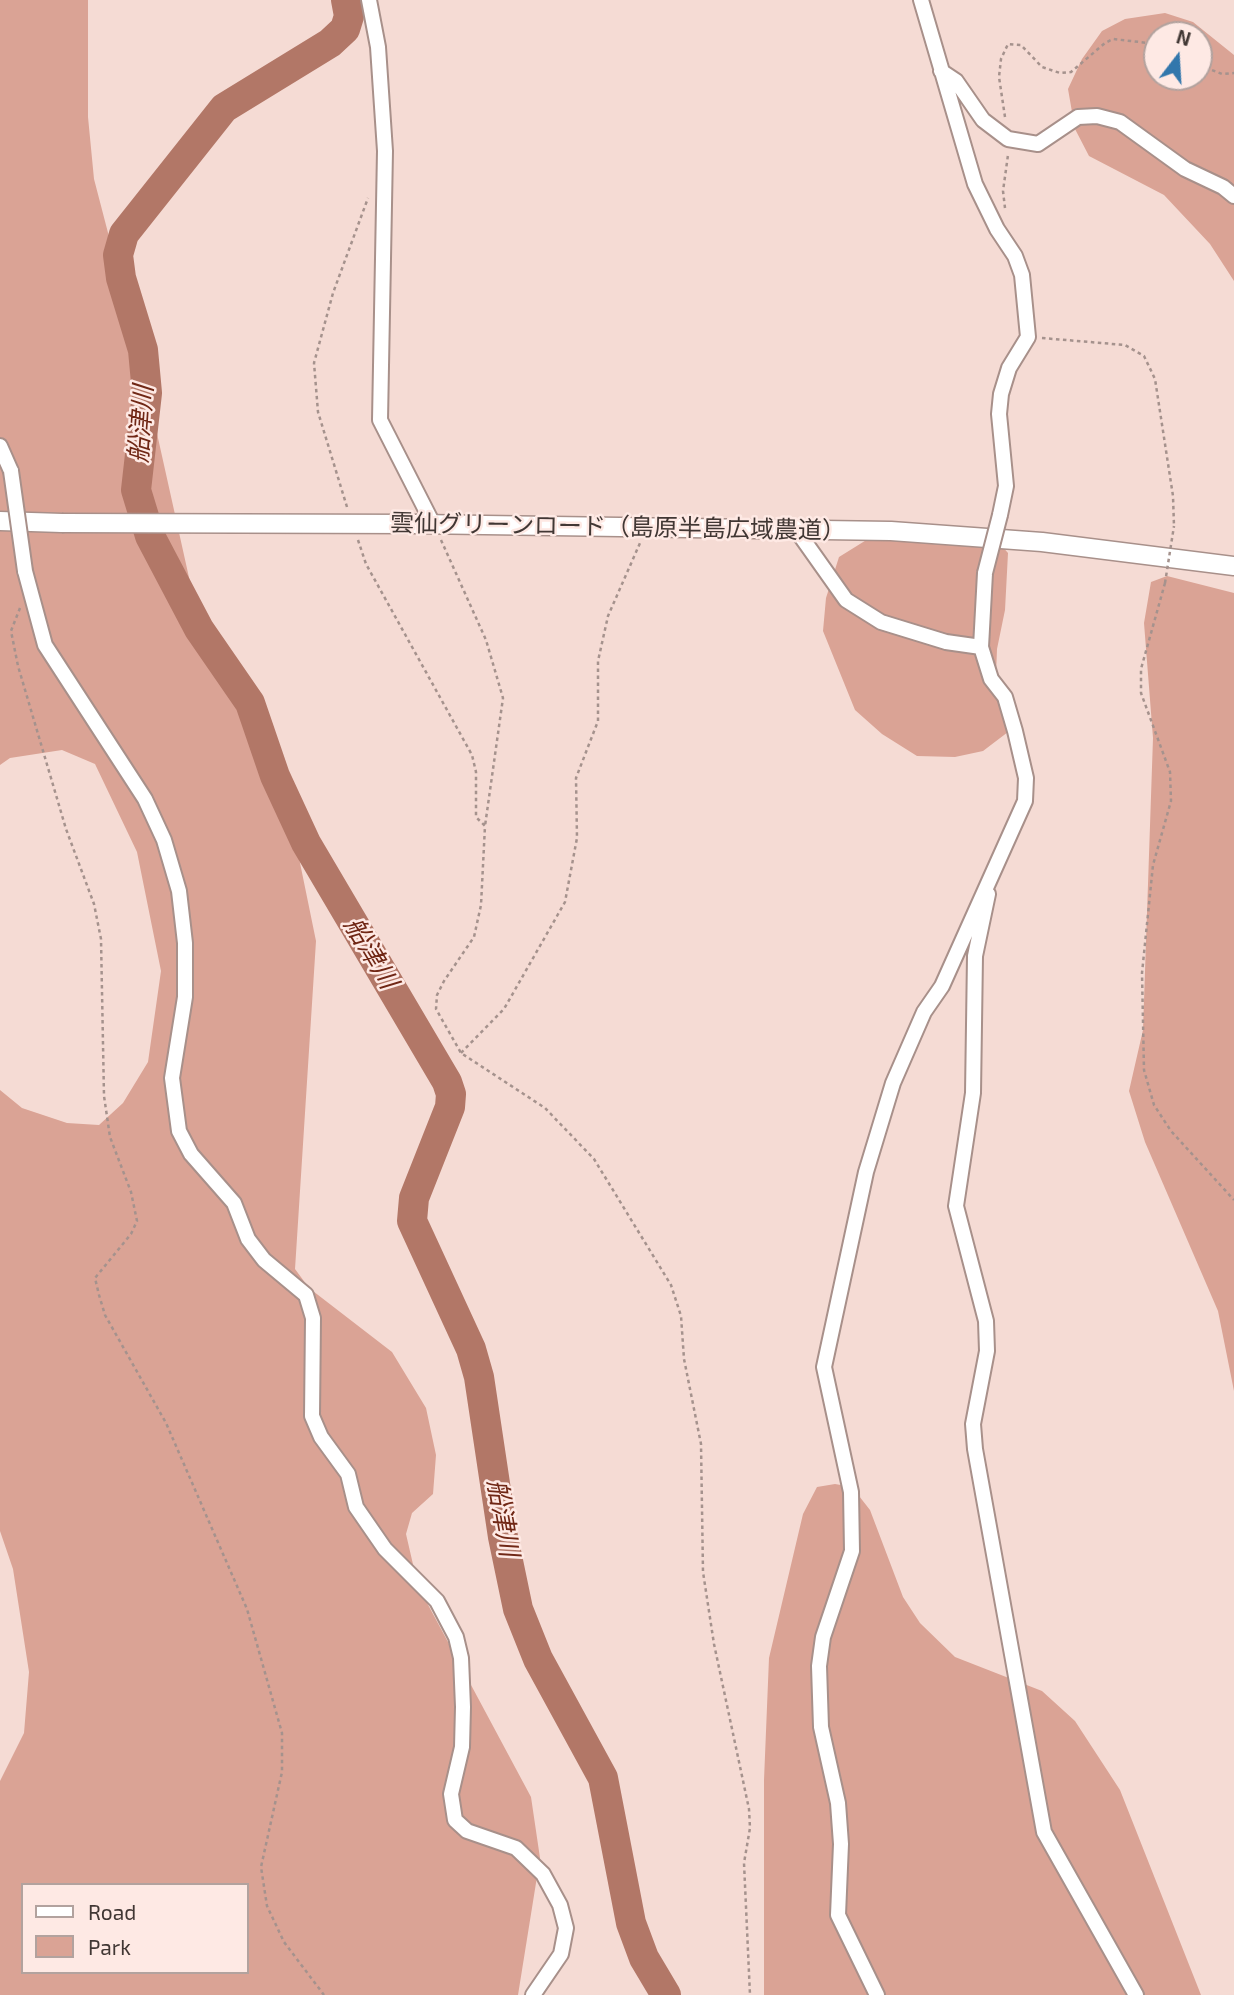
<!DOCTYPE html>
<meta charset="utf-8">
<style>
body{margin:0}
#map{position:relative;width:1234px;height:1995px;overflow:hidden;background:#f5dbd4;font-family:"Exo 2",sans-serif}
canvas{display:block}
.legend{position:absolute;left:21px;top:1883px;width:228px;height:91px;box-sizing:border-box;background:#fee9e4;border:2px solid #b2a29e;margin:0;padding:9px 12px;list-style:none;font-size:21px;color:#413734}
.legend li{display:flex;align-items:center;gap:14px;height:35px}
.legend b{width:35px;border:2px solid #b2a29e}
.north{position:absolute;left:1143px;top:21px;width:70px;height:70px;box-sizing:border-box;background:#fee9e4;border:2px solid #b2a29e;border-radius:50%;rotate:17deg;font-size:19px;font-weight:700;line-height:28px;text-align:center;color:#413734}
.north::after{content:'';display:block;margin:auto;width:24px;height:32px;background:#3277ac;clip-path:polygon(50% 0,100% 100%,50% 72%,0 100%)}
</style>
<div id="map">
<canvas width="1234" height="1995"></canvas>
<ul class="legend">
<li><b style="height:9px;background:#fff"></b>Road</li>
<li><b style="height:19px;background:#daa395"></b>Park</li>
</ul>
<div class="north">N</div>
</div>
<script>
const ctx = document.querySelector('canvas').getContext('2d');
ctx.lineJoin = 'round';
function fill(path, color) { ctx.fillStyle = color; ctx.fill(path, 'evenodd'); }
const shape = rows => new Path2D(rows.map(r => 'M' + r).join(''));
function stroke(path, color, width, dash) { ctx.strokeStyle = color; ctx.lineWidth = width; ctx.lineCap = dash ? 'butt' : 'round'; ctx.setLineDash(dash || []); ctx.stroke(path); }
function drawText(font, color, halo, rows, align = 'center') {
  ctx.font = font + ' "Exo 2","Noto Sans JP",sans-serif'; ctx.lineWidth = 5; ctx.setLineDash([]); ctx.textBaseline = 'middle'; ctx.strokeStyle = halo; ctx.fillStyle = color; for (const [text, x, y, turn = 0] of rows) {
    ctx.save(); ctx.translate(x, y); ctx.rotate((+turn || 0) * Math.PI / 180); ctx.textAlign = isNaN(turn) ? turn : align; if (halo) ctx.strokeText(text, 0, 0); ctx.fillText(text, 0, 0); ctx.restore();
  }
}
const green = shape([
 [0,0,88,0,88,117,94,179,138,348,192,591,299,858,316,941,295,1269,309,1288,392,1352,426,1408,436,1455,433,1494,412,1513,406,1534,418,1586,531,1797,540,1858,518,1995,0,1995,0,1781,24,1733,29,1672,13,1569,0,1531,0,1090,22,1108,67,1123,99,1125,123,1103,148,1062,161,971,137,852,95,764,62,750,10,758,0,765],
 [23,1885,247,1885,247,1972,23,1972],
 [1165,13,1193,22,1234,55,1234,281,1210,244,1164,195,1089,156,1075,129,1068,89,1082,59,1102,31,1125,19],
 [1157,35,1199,35,1199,77,1157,77],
 [994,537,1008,553,1005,610,997,649,996,675,1008,732,983,751,955,757,917,756,882,734,855,710,823,631,826,598,839,557,868,539],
 [1167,576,1234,593,1234,1391,1218,1311,1145,1142,1129,1091,1143,1030,1153,738,1144,623,1151,582],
 [835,1484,852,1487,870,1510,903,1597,920,1623,955,1657,1042,1691,1075,1721,1120,1790,1201,1995,764,1995,764,1780,769,1658,803,1514,817,1487]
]);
const river = shape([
 [346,0,349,16,345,29,330,43,224,108,124,234,118,255,121,278,143,350,147,393,136,490,150,536,199,629,250,703,275,776,306,843,447,1082,451,1094,450,1107,414,1198,412,1221,471,1349,479,1377,503,1537,518,1609,538,1659,603,1778,631,1923,644,1958,666,1995]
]);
const path = shape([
 [1199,65,1222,74,1234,73],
 [1005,117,999,77,1001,59,1008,44,1021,45,1042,67,1060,73,1071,72,1105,43,1113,39,1157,44],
 [1005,208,1003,191,1008,155],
 [1042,338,1125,345,1144,356,1155,379,1173,496,1174,526],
 [347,507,318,412,314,363,333,293,368,198],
 [358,540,366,564,472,755,476,772,476,817,485,826,481,905,474,937,444,981,437,995,436,1009,461,1053,545,1108,594,1159,671,1285,681,1316,684,1359,701,1444,703,1572,714,1644,749,1809,750,1828,744,1863,750,1995],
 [441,540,486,640,503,698,485,826],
 [1165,583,1141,669,1141,693,1170,772,1171,801,1153,865,1142,973,1144,1070,1154,1105,1171,1131,1234,1200],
 [20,608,11,631,18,666,66,829,94,904,101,939,104,1096,110,1137,131,1192,137,1221,131,1234,95,1278,99,1295,105,1315,166,1423,247,1609,282,1733,282,1772,261,1867,267,1906,284,1942,324,1995],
 [461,1053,504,1009,565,902,577,838,576,778,598,721,598,661,608,616,640,543]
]);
const minor = shape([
 [369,0,378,47,385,151,380,420,433,524],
 [921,0,975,184,997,229,1015,256,1022,275,1028,337,1009,368,1001,394,999,414,1006,486,1000,515],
 [941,71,956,81,983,120,1008,139,1038,144,1078,117,1097,116,1120,122,1185,169,1223,187,1234,196],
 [0,446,11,471],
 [795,528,846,600,881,622,946,642,981,647],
 [25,571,45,645,145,799,164,840,179,891,185,943,185,997,172,1078,179,1131,191,1154,234,1203,248,1239,264,1260,306,1295,313,1318,312,1416,321,1437,348,1474,356,1507,385,1549,437,1601,456,1637,461,1658,463,1707,462,1747,451,1794,455,1820,467,1831,516,1848,543,1874,560,1905,566,1928,561,1954,533,1995],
 [988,894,975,956,973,1093,956,1206,986,1321,987,1351,973,1424,975,1449,1044,1832,1136,1995],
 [877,1995,838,1915,841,1844,838,1803,821,1727,819,1666,823,1637,852,1551,851,1492,824,1367,866,1172,893,1083,924,1012,942,986,1025,801,1026,778,1015,731,1005,697,991,679,981,647,985,573]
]);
const tertiary = shape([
 [0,521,62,523],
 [417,524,891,531,1042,542,1234,566]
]);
const pathBridge = shape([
 [1165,583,1174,526]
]);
const minorBridge = shape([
 [11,471,25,571],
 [985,573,1000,515]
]);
const tertiaryBridge = shape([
 [62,523,417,524]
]);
const streetNames = [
 ["雲仙グリーンロード（島原半島広域農道）",618,527,1]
];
const waterNames = [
 ["船津川",141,424,-86],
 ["船津川",371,953,59],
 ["船津川",503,1518,80]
];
fill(green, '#daa395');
stroke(river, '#b27767', 30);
stroke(minor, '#a8908a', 18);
stroke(tertiary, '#a8908a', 21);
stroke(path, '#a5928d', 2.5, [3.5, 3.5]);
stroke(minor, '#fff', 14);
stroke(tertiary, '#fff', 18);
stroke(minorBridge, '#a8908a', 18, []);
stroke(tertiaryBridge, '#a8908a', 21, []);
stroke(pathBridge, '#a5928d', 2.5, [3.5, 3.5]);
stroke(minorBridge, '#fff', 14);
stroke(tertiaryBridge, '#fff', 18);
drawText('24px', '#413734', '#fee9e4', streetNames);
drawText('italic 26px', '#702715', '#fee9e4', waterNames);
</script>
